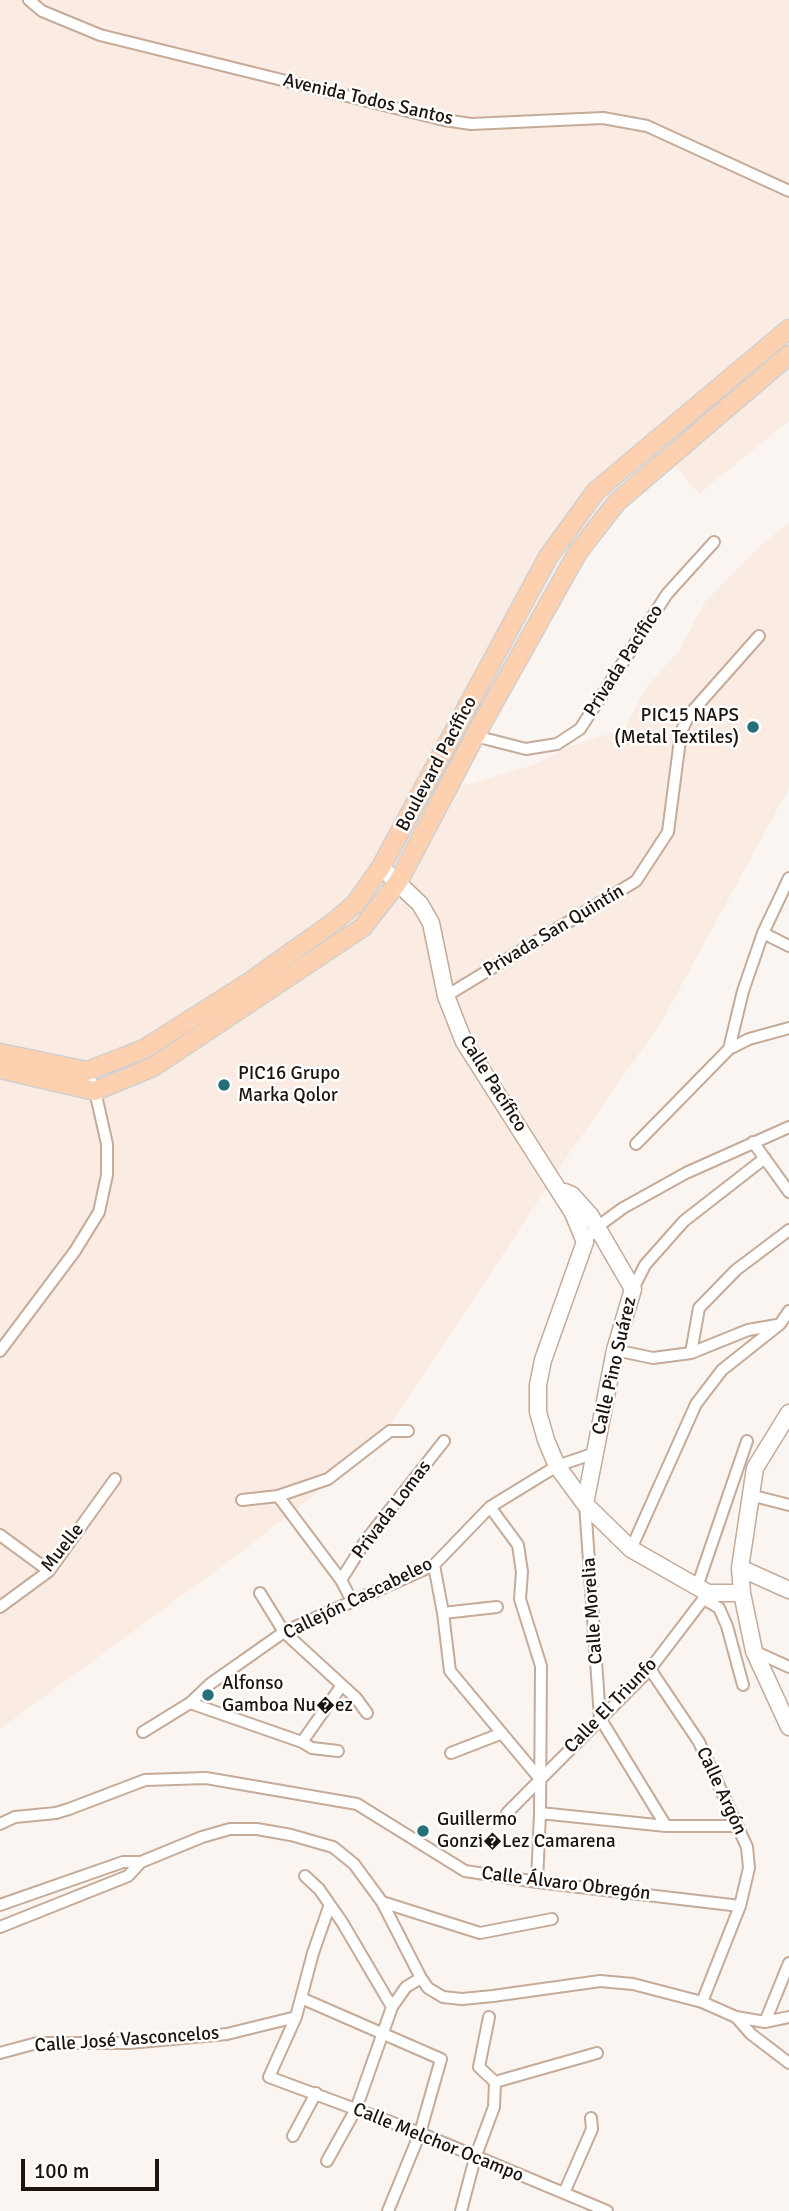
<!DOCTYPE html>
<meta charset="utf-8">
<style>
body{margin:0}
#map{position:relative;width:789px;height:2211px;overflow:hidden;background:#fbf5f1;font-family:Signika,sans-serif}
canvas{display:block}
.scale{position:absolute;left:21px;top:2159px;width:138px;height:32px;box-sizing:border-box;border:4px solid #1d140d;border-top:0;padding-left:9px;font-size:21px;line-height:24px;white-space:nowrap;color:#1d140d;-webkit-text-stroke:5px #fff;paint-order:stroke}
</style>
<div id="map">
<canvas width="789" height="2211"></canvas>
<div class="scale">100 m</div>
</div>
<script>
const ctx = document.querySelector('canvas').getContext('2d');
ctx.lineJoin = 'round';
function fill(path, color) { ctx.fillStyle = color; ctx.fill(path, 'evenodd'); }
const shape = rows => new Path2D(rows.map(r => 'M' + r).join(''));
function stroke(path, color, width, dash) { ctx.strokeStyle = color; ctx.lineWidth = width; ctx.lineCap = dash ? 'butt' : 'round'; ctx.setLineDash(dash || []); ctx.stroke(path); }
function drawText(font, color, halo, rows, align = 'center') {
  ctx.font = font + ' Signika,sans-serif'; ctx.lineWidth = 5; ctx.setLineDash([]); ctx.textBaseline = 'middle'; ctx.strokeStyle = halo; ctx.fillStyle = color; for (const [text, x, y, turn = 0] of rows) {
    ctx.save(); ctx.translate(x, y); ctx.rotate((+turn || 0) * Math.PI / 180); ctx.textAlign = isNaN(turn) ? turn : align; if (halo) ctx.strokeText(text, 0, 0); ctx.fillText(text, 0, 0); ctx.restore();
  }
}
const built = shape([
 [0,0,789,0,789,421,699,494,673,463,620,507,525,655,452,789,539,763,564,748,624,729,648,685,679,651,704,603,762,544,789,523,789,788,662,1021,575,1145,390,1425,314,1495,240,1553,0,1729]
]);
const street = shape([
 [29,0,42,11,100,35,444,120,471,124,603,118,647,126,789,191],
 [475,736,526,749,557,744,580,729,667,594,714,542],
 [763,933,789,946],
 [446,996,636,881,668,832,681,732,689,715,759,636],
 [729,1049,743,991,763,933,789,878],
 [753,1142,789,1192],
 [636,1144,729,1049,749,1039,789,1028],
 [585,1242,597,1227,623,1208,686,1173,789,1127],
 [633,1289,645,1265,684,1221,765,1158],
 [615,1350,653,1358,691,1353,748,1330,777,1325],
 [0,1351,75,1251,99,1212,107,1175,107,1144,95,1091,87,1071],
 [691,1353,699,1308,736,1270,789,1230],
 [750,1495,789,1505],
 [278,1496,341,1580,352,1601],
 [242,1500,278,1496,328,1479,390,1431,408,1431],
 [585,1504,600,1718,666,1826],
 [490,1507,518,1545,522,1572,520,1599,541,1666,540,1813,537,1882],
 [0,1535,49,1571],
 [631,1549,696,1404,722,1370,780,1324,789,1311],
 [434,1565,443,1613,450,1671,540,1779],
 [341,1580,366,1540,444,1441],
 [697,1587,747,1441],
 [260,1593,284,1632,356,1698,367,1713],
 [704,1599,719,1608,727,1626,743,1685],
 [0,1607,49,1571,115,1479],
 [443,1613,497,1607],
 [754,1651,789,1667],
 [650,1669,699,1742,747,1847,749,1868,740,1906,702,2002],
 [190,1703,302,1742,312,1748,338,1751],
 [143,1732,190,1703,210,1684,284,1632,434,1565,490,1507,557,1466,595,1453],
 [302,1742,342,1685],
 [451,1753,500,1734],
 [507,1813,650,1669,708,1593],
 [540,1813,666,1826,737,1826],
 [0,1824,15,1817,56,1813,69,1809,145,1780,206,1778,357,1804,465,1871,537,1882,740,1906],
 [305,1876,319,1889,342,1922,392,2007],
 [382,1902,480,1933,552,1919],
 [0,1905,123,1862,141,1862,202,1837,230,1829,257,1829,291,1835,333,1847,354,1864,382,1902,421,1978,428,1988,443,1997,462,1999,493,1996,600,1981,633,1984,702,2002,736,2017,765,2022,789,2017],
 [329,1907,313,1953,296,2017,269,2077,420,2133,607,2211],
 [0,1927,128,1876,141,1862],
 [301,1998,441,2059,420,2133,388,2211],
 [489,2017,479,2067,495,2082],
 [736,2017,751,2034,789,2063],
 [765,2022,789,1963],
 [0,2053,37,2043,129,2043,227,2034,296,2017],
 [495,2082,597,2053],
 [293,2136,316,2093],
 [327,2161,356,2109,392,2007,406,1987,421,1978],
 [564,2193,592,2129,591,2118],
 [461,2211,475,2158,494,2107,495,2082]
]);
const secondary = shape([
 [381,867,420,904,431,923,446,996,464,1042,573,1213,585,1242,543,1360,538,1385,538,1412,546,1440,557,1466,585,1504,631,1549,708,1593,742,1593],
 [565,1192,572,1195,590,1215,633,1289,615,1350,585,1504],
 [789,1413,755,1468,740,1568,742,1593,754,1651,789,1727],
 [740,1568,789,1590]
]);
const primary = shape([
 [0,1053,87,1071,144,1049,248,983,331,924,355,904,381,867,548,557,596,491,789,329],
 [0,1069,95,1091,153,1067,363,927,398,882,475,736,578,552,617,502,789,355]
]);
const markers = [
 [753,727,7,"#266f79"],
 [224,1085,7,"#266f79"],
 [208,1695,7,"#266f79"],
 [423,1831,7,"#266f79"]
];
const streetNames = [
 ["Avenida Todos Santos",368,100,13],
 ["Privada Pacífico",624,661,-57],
 ["Boulevard Pacífico",437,764,-62],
 ["Privada San Quintín",554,931,-31],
 ["Calle Pacífico",493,1084,58],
 ["Calle Pino Suárez",615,1366,-77],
 ["Privada Lomas",392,1510,-53],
 ["Muelle",63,1548,-52],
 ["Callejón Cascabeleo",358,1599,-26],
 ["Calle Morelia",593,1611,-94],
 ["Calle El Triunfo",611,1706,-46],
 ["Calle Argón",721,1791,65],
 ["Calle Álvaro Obregón",566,1884,7],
 ["Calle José Vasconcelos",127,2040,-4],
 ["Calle Melchor Ocampo",438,2143,22]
];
const poiNames = [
 ["PIC15 NAPS",739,716,"right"],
 ["(Metal Textiles)",739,738,"right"],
 ["PIC16 Grupo",238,1074],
 ["Marka Qolor",238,1096],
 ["Alfonso",222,1684],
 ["Gamboa Nu�ez",222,1706],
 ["Guillermo",437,1820],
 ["Gonzi�Lez Camarena",437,1842]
];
fill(built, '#faece2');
stroke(street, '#c5ab98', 14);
stroke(secondary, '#c5ab98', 19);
stroke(primary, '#d2d0cf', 21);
stroke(street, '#fff', 10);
stroke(secondary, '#fff', 16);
stroke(primary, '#fdd1af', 18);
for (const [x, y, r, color] of markers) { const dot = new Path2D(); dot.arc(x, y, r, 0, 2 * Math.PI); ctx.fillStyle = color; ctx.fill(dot); stroke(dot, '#fff', 2.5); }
drawText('19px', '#1d140d', '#fff', streetNames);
drawText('19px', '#1d140d', '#fff', poiNames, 'left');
</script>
